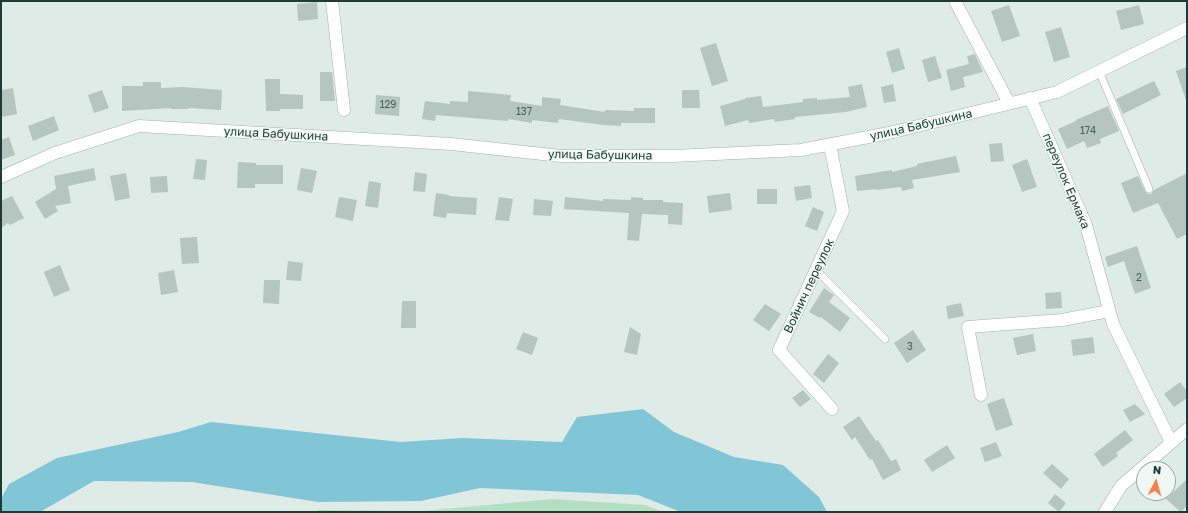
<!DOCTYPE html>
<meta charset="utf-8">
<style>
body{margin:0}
#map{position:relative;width:1188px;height:513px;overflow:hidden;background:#deebe6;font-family:"Golos Text",sans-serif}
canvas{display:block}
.frame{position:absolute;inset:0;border:2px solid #1e3c35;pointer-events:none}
.north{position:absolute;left:1136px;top:461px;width:40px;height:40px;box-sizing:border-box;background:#eff8f4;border:1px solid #9bada8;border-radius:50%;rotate:6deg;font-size:11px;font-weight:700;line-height:16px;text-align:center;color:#1e3c35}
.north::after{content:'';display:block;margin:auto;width:14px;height:18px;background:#fe7d4a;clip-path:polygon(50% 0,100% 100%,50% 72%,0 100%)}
</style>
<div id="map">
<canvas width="1188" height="513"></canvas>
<div class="frame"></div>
<div class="north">N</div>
</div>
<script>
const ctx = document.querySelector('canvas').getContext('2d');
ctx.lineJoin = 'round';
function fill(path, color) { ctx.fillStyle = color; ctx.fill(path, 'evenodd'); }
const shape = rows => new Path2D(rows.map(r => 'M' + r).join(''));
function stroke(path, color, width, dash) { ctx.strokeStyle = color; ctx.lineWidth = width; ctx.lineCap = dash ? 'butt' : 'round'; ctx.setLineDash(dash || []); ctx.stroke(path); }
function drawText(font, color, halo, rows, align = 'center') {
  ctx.font = font + ' "Golos Text",sans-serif'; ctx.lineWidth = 3; ctx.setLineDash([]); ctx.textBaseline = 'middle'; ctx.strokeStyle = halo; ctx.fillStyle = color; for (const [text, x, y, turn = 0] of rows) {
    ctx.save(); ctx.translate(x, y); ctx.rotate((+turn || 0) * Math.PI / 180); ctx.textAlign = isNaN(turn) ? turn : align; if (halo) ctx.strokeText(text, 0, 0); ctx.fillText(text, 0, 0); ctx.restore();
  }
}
const green = shape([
 [552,499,645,505,663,512,316,512,318,510,423,511]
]);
const water = shape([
 [643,409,674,432,734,457,783,465,819,497,827,512,681,512,638,495,480,488,421,501,318,502,192,482,94,481,40,512,1,512,1,499,9,484,57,458,178,432,211,422,401,442,462,438,562,442,577,417]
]);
const building = shape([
 [317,2,318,19,298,21,297,4],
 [1009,5,1020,36,1002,42,991,11],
 [1139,5,1144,24,1121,30,1116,11],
 [1061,27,1070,57,1054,62,1045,32],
 [716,43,728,81,712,86,700,48],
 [899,48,905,69,892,73,886,52],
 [975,54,983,72,963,77,965,87,951,91,946,70,969,64,967,56],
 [935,56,942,78,928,82,922,60],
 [1187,67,1187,100,1186,100,1176,71],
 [320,72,332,72,335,101,320,101],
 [265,79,280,79,280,94,303,95,303,109,280,109,280,111,266,111],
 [1154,81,1161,95,1123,114,1116,99],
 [143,82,161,82,161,88,183,87,222,90,221,110,188,108,188,109,171,109,171,108,122,111,122,86,143,86],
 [862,84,867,107,846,112,795,117,795,119,775,122,774,119,749,123,748,120,725,126,720,106,745,99,745,98,761,96,763,107,803,102,803,99,817,98,817,100,850,97,848,87],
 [893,84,896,101,884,103,881,87],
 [13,88,17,114,1,117,1,90],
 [102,90,109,108,94,113,88,95],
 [682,90,699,90,700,108,682,108],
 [468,91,511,95,510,101,542,106,542,97,561,99,560,105,605,112,605,110,634,111,634,108,655,108,655,123,621,123,621,126,604,125,559,119,558,123,532,120,532,123,508,119,508,121,436,115,435,121,422,119,425,101,450,104,450,101,468,102],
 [376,95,400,97,399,116,375,114],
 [1108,106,1119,131,1100,139,1101,143,1087,148,1084,141,1067,149,1058,129,1076,121,1076,120],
 [54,116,59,130,33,141,28,126],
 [9,137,15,155,1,160,1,140],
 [1002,143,1004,161,991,162,989,144],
 [956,156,960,172,912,180,914,188,902,191,901,187,876,190,876,189,857,191,855,176,892,170,892,172,917,166,917,164],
 [196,159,207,160,205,180,193,179],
 [1027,159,1037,187,1022,192,1012,165],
 [238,162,256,163,256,165,283,165,283,184,255,184,255,188,237,188],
 [94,168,96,180,68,186,71,203,55,206,58,211,45,219,35,202,56,189,54,176],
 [301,168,317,171,312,193,297,190],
 [415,172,427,174,425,192,413,191],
 [126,173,130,198,115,201,110,176],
 [1187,173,1187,234,1177,239,1158,203,1133,213,1121,183,1138,176,1145,191,1148,194,1151,194,1154,190],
 [167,176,168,192,151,193,150,177],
 [369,181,381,183,378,208,365,206],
 [810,185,812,198,796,201,794,187],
 [757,189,777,189,777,204,757,204],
 [436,193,449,195,449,196,477,198,476,215,447,213,446,218,433,216],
 [730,193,732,210,709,213,707,196],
 [12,196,24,218,10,225,8,223,1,228,1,201],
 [339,197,357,200,353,221,335,217],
 [499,197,513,199,509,221,495,220],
 [565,197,603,201,603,199,631,200,631,197,643,198,643,200,663,200,663,202,683,203,682,225,668,224,668,215,642,214,639,241,627,240,629,213,564,209],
 [534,199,553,201,551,216,533,215],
 [813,207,824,212,817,231,805,226],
 [197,237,199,263,182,264,180,238],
 [1137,246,1151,288,1135,294,1124,261,1108,267,1105,257],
 [288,261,303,263,301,281,286,280],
 [60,265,70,290,54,297,44,272],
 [174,270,178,292,161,295,158,273],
 [264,280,280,280,279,304,263,303],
 [824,288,834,295,829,302,850,318,840,332,821,317,820,318,809,312],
 [1061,292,1062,308,1046,309,1045,293],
 [402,301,416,301,416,328,401,328],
 [961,303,964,316,948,319,946,306],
 [765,304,781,314,769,331,753,320],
 [630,327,641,334,637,355,624,352],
 [913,330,926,350,907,363,894,343],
 [523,332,538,338,532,355,516,349],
 [1033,334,1036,351,1017,355,1013,338],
 [1093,337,1095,353,1073,356,1071,340],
 [828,354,839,363,824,383,813,374],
 [1180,382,1187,391,1187,398,1174,407,1164,394],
 [803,390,811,399,800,407,792,398],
 [1004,398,1013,425,996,431,987,404],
 [1135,404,1145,414,1130,422,1123,410],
 [859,416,876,441,878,440,891,461,896,459,901,470,883,480,872,459,870,460,855,437,852,440,843,427],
 [1125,430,1133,440,1116,453,1118,456,1103,467,1094,454],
 [996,442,1002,456,985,462,980,448],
 [947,445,955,458,932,472,924,460],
 [1052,464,1069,479,1061,489,1043,473],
 [1187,479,1187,506,1181,512,1166,499],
 [1055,494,1066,503,1059,512,1048,503]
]);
const lane = shape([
 [1099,71,1149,189],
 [816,270,885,339]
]);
const street = shape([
 [332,1,344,110],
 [955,1,1009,103],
 [1030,98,1086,225,1113,324,1171,442],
 [830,145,843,211,779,350,832,409],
 [1,177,55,153,139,126,451,144,561,156,673,156,801,150,889,133,1057,92,1187,28],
 [981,395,968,327,1062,320,1109,311],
 [1105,512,1121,486,1187,429]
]);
const numberNames = [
 ["129",388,105],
 ["137",524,112],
 ["174",1088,131],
 ["2",1139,278],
 ["3",910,347]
];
const streetNames = [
 ["улица Бабушкина",921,125,-13],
 ["улица Бабушкина",276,134,3],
 ["улица Бабушкина",600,155,1],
 ["переулок Ермака",1066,181,67],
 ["Войнич переулок",809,286,-65]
];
fill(green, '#b5dfc2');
fill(water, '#81c6d6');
fill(building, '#b4c6bf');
stroke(lane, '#a1b3ad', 8);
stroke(street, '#a1b3ad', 13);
stroke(lane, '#fff', 7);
stroke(street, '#fff', 12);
drawText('10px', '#445e58', null, numberNames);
drawText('12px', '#1e3c35', '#eff8f4', streetNames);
</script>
